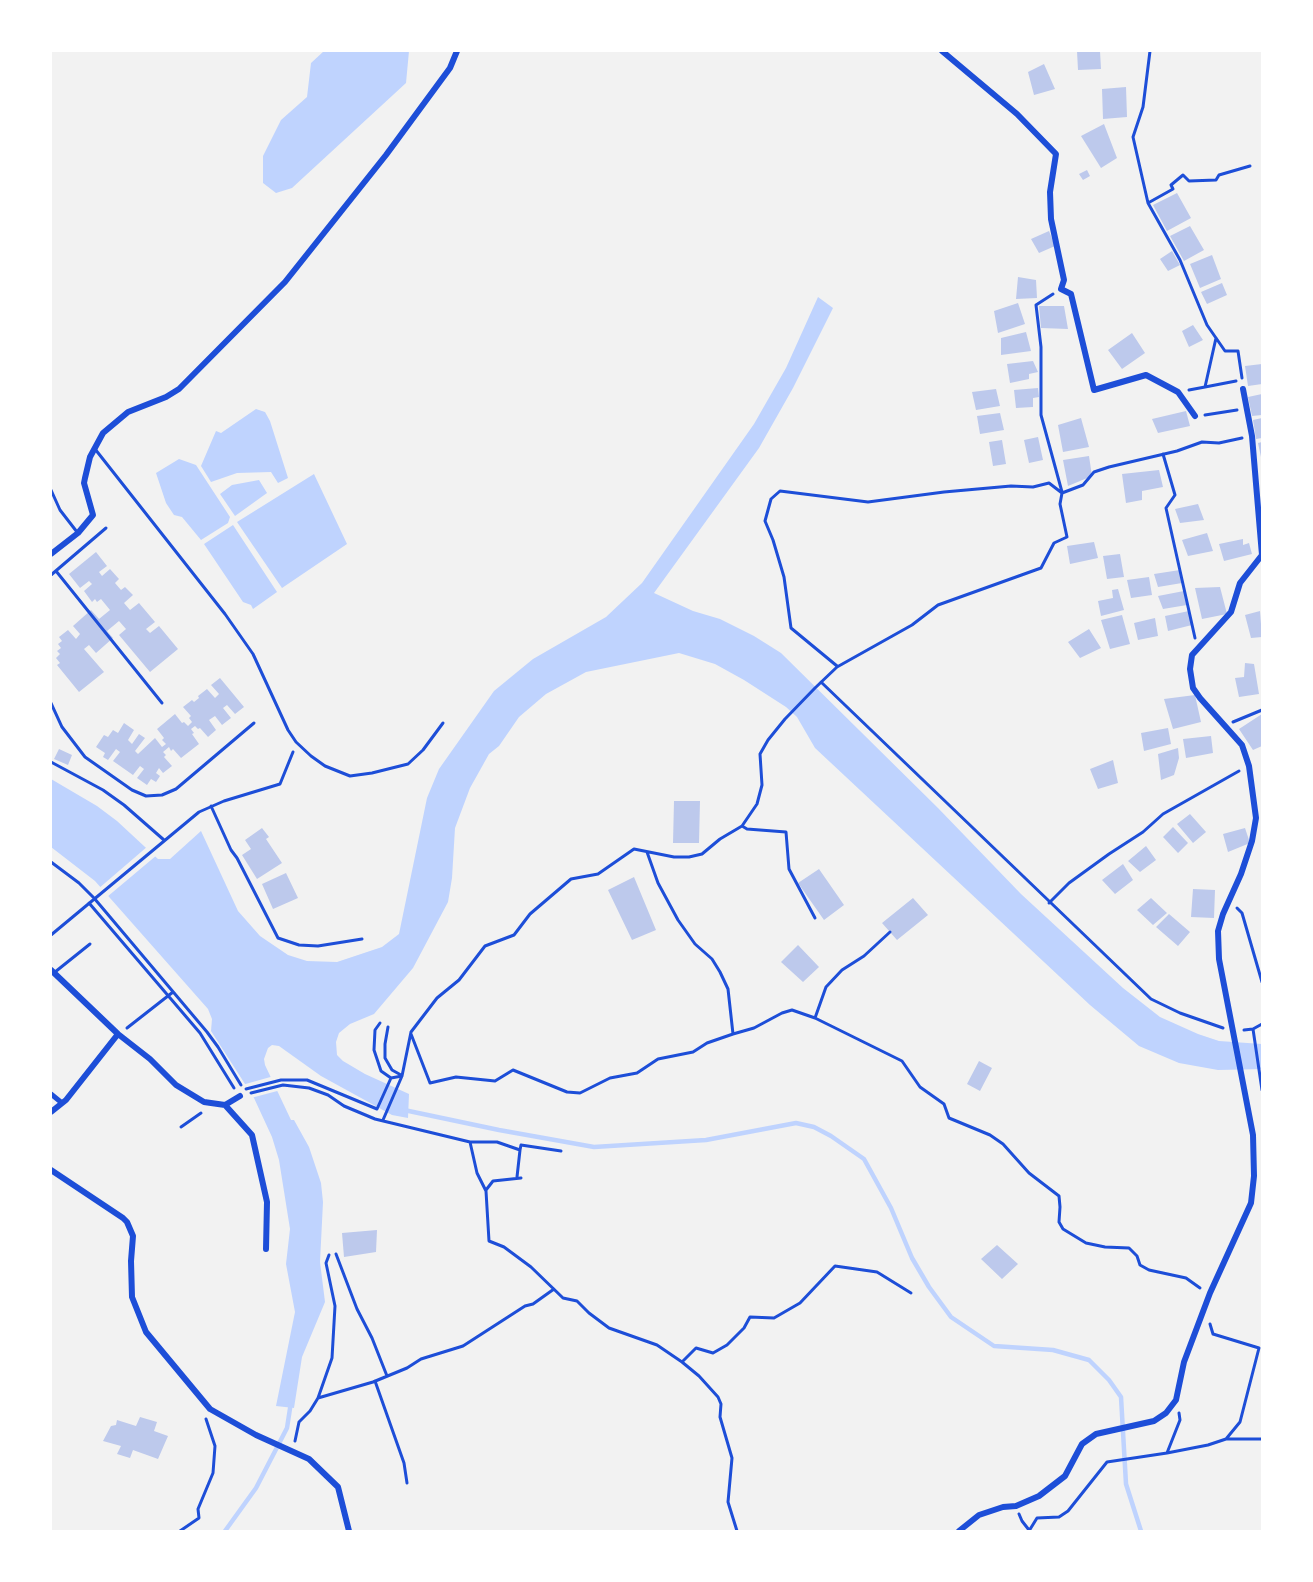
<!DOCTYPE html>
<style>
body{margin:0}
#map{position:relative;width:1313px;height:1582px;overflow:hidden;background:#f2f2f2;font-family:"IBM Plex Sans",sans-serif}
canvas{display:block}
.frame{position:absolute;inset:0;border:52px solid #fff;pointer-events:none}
</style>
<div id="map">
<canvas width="1313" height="1582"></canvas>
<div class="frame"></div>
</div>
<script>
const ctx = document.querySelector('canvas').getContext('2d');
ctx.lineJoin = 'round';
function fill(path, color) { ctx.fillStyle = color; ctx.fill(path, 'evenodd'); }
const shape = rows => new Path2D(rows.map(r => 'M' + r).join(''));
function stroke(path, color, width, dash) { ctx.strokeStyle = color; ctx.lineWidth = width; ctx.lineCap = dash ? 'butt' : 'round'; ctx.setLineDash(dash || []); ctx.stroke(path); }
const water = shape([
 [324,51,409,51,406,83,292,188,276,193,263,183,263,156,281,120,307,97,311,63],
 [818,297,833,308,793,388,759,448,654,593,693,611,720,619,754,636,781,653,938,808,1021,894,1123,988,1160,1017,1198,1034,1219,1041,1262,1044,1262,1069,1218,1070,1179,1063,1139,1046,1090,1005,815,748,797,717,786,707,744,680,715,664,679,653,586,672,546,694,519,717,499,746,489,754,470,788,455,828,452,878,448,902,413,968,374,1014,350,1024,339,1033,336,1042,337,1055,343,1061,365,1074,409,1094,408,1118,392,1115,321,1076,279,1046,272,1045,268,1048,264,1059,265,1065,291,1120,294,1120,309,1147,321,1183,323,1202,320,1262,325,1302,302,1357,294,1408,276,1406,295,1312,286,1264,290,1229,279,1160,272,1137,254,1098,211,1031,212,1019,208,1009,95,881,51,847,51,779,97,806,117,821,158,859,170,859,201,831,238,911,260,936,288,955,307,961,337,962,382,947,399,934,427,798,439,769,494,691,533,659,606,617,642,583,754,424,786,368],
 [256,409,265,412,270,421,288,478,278,483,271,472,237,473,211,482,201,466,216,431,221,433],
 [179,459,196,465,230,517,228,523,201,540,182,517,174,515,166,503,156,473],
 [314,474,347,544,282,588,237,522],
 [259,480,267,493,235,516,220,494,232,485],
 [233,525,277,592,253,609,251,605,243,602,204,544]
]);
const pier = shape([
 [148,846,157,855,107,897,98,889],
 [274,1076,281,1090,251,1098,242,1085]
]);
const stream = shape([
 [404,1110,499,1130,594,1147,706,1140,796,1123,814,1127,831,1136,864,1159,891,1208,912,1258,929,1287,951,1317,994,1346,1053,1350,1089,1360,1109,1380,1121,1397,1126,1484,1141,1531],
 [225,1531,256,1488,287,1428,291,1402]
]);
const building = shape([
 [1077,51,1100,51,1101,69,1078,70],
 [1044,64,1055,89,1034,95,1028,72],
 [1126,87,1127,117,1103,119,1102,89],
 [1104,124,1117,158,1101,168,1081,136],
 [1087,170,1090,176,1083,180,1079,174],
 [1177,193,1191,218,1167,231,1153,205],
 [1190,226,1204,250,1184,261,1170,236],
 [1049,231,1055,246,1039,253,1031,239],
 [1172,251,1180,265,1168,271,1160,259],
 [1212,255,1221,279,1200,288,1190,264],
 [1018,277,1036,280,1037,298,1016,299],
 [1222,283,1227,295,1207,304,1201,292],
 [1018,303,1025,324,998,333,994,311],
 [1039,306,1064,306,1068,329,1041,328],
 [1193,325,1203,340,1189,347,1182,331],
 [1026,332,1031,351,1001,355,1001,338],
 [1132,333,1145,353,1122,369,1108,350],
 [1033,361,1038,372,1029,374,1029,379,1010,383,1007,364],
 [1262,364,1262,384,1248,386,1245,366],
 [1038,388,1039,397,1033,398,1033,407,1016,408,1014,390],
 [996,389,1000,406,976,410,972,392],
 [1262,394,1262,415,1252,416,1248,397],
 [1186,411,1190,426,1158,433,1152,419],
 [1000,413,1004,430,980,434,977,416],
 [1081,418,1089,447,1063,452,1058,425],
 [1262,418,1262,438,1256,439,1253,420],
 [1038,437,1043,460,1029,463,1024,440],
 [1002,440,1006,464,993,466,989,442],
 [1262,442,1262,457,1261,457,1258,443],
 [1089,456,1092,476,1068,486,1063,460],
 [1159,470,1163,487,1142,491,1142,500,1126,503,1122,474],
 [1198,504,1204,520,1180,523,1175,509],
 [1207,533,1213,551,1188,556,1182,540],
 [1243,539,1243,545,1249,543,1252,554,1224,561,1219,544],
 [1094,542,1098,558,1070,564,1067,546],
 [96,552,107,566,99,572,102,576,110,569,119,579,115,583,121,590,125,587,133,595,124,603,130,610,139,603,155,622,146,629,150,633,159,626,178,649,150,672,119,635,126,629,119,621,107,631,113,638,96,653,89,645,84,649,104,672,79,692,57,665,60,663,56,658,60,654,57,651,61,648,58,644,62,641,59,637,68,630,76,639,80,634,73,626,91,610,99,619,110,610,101,599,97,602,95,599,92,602,84,591,92,584,89,581,80,588,69,574],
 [1120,554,1124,577,1107,579,1103,556],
 [1180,570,1182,583,1158,587,1154,574],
 [1149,577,1152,595,1131,598,1127,580],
 [1220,587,1227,614,1202,619,1195,588],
 [1118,589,1124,610,1101,616,1098,601,1113,598,1112,590],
 [1184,591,1187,605,1163,609,1158,596],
 [1189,611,1192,625,1168,631,1165,616],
 [1260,611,1262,637,1251,638,1245,615],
 [1122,615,1130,644,1110,649,1101,620],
 [1155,618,1158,636,1138,640,1134,623],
 [1089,629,1101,648,1080,658,1068,642],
 [1245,663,1254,664,1259,694,1239,697,1235,678,1244,677],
 [220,678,244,707,235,714,227,705,223,708,231,718,222,725,215,716,209,720,216,730,208,737,200,728,198,729,195,726,191,729,194,733,192,734,199,744,181,758,173,749,171,751,169,747,163,752,166,755,164,757,172,766,163,773,159,768,156,773,160,776,156,782,151,779,147,785,137,778,144,769,140,766,133,775,113,761,120,752,116,749,108,760,103,757,105,753,96,747,104,735,108,737,113,730,118,733,124,723,134,730,128,740,132,744,139,734,145,738,135,751,138,754,155,738,162,747,166,744,162,740,164,738,157,729,175,714,182,723,184,722,188,726,192,722,189,718,191,716,183,707,192,700,194,702,199,698,198,696,207,689,215,698,219,694,211,685],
 [1195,695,1201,722,1173,729,1164,699],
 [1262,714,1262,746,1253,750,1239,729],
 [1168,728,1171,744,1144,751,1141,733],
 [1211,736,1213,753,1186,758,1183,739],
 [1178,748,1179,758,1174,775,1161,780,1158,754],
 [59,749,72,755,68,765,54,759],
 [1113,760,1118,783,1098,789,1090,769],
 [674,801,700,801,699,843,673,843],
 [1190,814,1206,832,1193,843,1177,824],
 [1173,827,1188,843,1178,853,1163,837],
 [262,828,269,837,266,839,282,863,257,879,242,855,251,849,245,840],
 [1245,828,1250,843,1228,852,1223,834],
 [1146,846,1156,860,1140,872,1128,861],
 [1123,864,1133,880,1115,894,1102,880],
 [819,869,844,905,824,920,798,883],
 [286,873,298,898,273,909,262,884],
 [634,877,656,930,632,940,608,890],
 [1193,889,1215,890,1214,918,1191,917],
 [913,898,928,915,897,940,882,923],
 [1151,898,1167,913,1153,925,1137,910],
 [1169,914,1190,932,1178,946,1156,927],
 [798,945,819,967,803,982,781,962],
 [979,1061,992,1068,980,1091,967,1084],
 [377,1230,376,1252,344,1257,342,1233],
 [997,1245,1018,1264,1002,1279,981,1259],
 [140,1417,157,1422,154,1431,168,1436,158,1459,133,1450,130,1458,117,1454,121,1446,103,1441,111,1426,116,1425,117,1420,136,1426]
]);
const path = shape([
 [1150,51,1143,107,1133,137,1148,203,1180,260,1207,325,1225,351,1238,351,1242,378],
 [1148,203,1173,189,1171,185,1183,175,1189,181,1216,180,1219,175,1250,166],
 [1053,294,1036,305,1041,347,1041,415,1062,492],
 [1205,387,1236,381],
 [1189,390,1205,387,1216,338],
 [1205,415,1237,410],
 [1163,454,1175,495,1166,508,1195,638],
 [56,571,162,703],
 [51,575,106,528],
 [837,666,791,628,784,577,773,540,765,521,771,499,780,491,868,502,944,492,1011,486,1033,487,1049,483,1062,493],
 [821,682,1151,999,1180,1013,1223,1028],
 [1233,722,1262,710],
 [51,762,103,790,124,805,164,840],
 [211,806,231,850,237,858,278,938,299,945,318,946,362,939],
 [742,826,747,829,786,832,789,869,815,918],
 [647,852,658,883,678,920,695,944,712,959,720,972,728,989,733,1034,754,1028,782,1013,792,1010,815,1018,902,1061,920,1087,944,1104,949,1118,990,1135,1003,1144,1029,1173,1059,1196,1060,1207,1059,1222,1063,1229,1086,1243,1105,1247,1129,1248,1137,1256,1140,1265,1149,1270,1186,1278,1200,1288],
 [51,862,79,883,94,898,207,1032,218,1047,241,1085],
 [89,903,200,1033,234,1088],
 [1049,903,1069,883,1109,854,1143,832,1163,814,1239,771],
 [1237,908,1242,913,1262,982],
 [51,935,199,812,224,801,280,784,293,752],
 [815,1018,826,987,842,970,864,956,890,932],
 [380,1023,375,1030,374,1050,381,1071,391,1078,402,1076],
 [388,1027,385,1044,385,1058,392,1070,401,1075],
 [127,1028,173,992],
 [1253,1029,1262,1090],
 [1244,1030,1253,1029,1262,1024],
 [411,1034,430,1083,456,1077,495,1081,513,1070,567,1092,580,1093,610,1078,637,1073,658,1059,693,1052,707,1043,733,1034],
 [246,1089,281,1080,307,1080,377,1109,391,1078],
 [251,1093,283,1085,309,1088,328,1095,344,1106,375,1119,470,1142,477,1173,486,1191,489,1241,504,1247,531,1267,563,1298,577,1301,589,1313,609,1328,657,1345,682,1362,699,1376,718,1397,721,1404,720,1417,732,1458,728,1502,737,1531],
 [383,1120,402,1076,411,1032,437,998,459,980,485,946,514,935,530,914,571,879,598,874,634,849,674,857,689,857,702,854,720,839,742,826,757,804,762,785,760,754,768,740,785,719,815,688,837,667,912,625,938,605,1041,568,1054,543,1067,537,1060,504,1062,493,1083,485,1094,472,1109,467,1177,451,1202,442,1219,443,1242,438],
 [181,1127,201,1113],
 [470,1142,497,1142,520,1150,521,1145,561,1151],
 [517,1177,520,1150],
 [486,1190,493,1181,521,1178],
 [336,1254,357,1309,372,1338,387,1376],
 [682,1362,696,1348,713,1353,727,1345,744,1328,750,1317,774,1318,800,1303,835,1266,877,1272,911,1293],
 [375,1381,404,1463,407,1483],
 [318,1398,373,1382,407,1368,421,1359,463,1346,525,1306,533,1304,554,1289],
 [1226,1439,1262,1439],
 [295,1441,299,1422,310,1411,318,1398,332,1358,335,1306,326,1263,329,1255],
 [1167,1453,1208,1445,1226,1439,1240,1422,1259,1348,1213,1334,1210,1324],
 [1019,1514,1022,1521,1029,1530],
 [180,1531,199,1518,198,1509,213,1473,215,1446,206,1419],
 [1029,1531,1037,1518,1059,1517,1068,1511,1107,1462,1167,1453,1180,1420,1179,1413]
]);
const service = shape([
 [95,449,225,614,253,654,288,730,296,742,311,756,325,766,350,776,372,773,408,764,423,750,443,723],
 [51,490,60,510,77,532],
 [51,703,62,727,85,757,132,790,146,796,162,795,176,789,254,723],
 [55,972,90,944]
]);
const pedestrian = shape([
 [51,1094,62,1103]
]);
const minor = shape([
 [942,51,1017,114,1056,154,1050,192,1051,219,1064,280,1061,289,1071,294,1094,390,1146,375,1178,392,1195,416],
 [51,554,78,533,93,515,84,483,85,478,90,457,103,433,128,412,166,397,179,389,285,282,386,155,450,68,457,51],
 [51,970,118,1034,150,1059,176,1085,204,1102,225,1105,252,1135,267,1202,266,1249],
 [225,1105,240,1096],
 [51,1112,66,1100,118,1034],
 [51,1170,123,1218,127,1222,133,1236,131,1261,132,1297,146,1332,210,1409,256,1435,309,1459,338,1487,349,1531],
 [959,1531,979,1515,1003,1507,1016,1506,1039,1496,1065,1476,1082,1444,1096,1434,1154,1421,1166,1413,1176,1400,1184,1362,1210,1293,1251,1203,1254,1176,1253,1135,1219,959,1218,931,1223,914,1241,874,1252,841,1256,818,1249,766,1242,745,1200,698,1193,688,1190,669,1192,655,1231,612,1240,583,1262,555,1252,436,1243,389]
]);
fill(water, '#bfd3fe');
fill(pier, '#f2f2f2');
stroke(stream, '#bfd3fe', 4.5);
fill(building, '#bdc9ec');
stroke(path, '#1d4ed8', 3);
stroke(service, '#1d4ed8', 3);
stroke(pedestrian, '#1d4ed8', 5);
stroke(minor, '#1d4ed8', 6);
</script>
